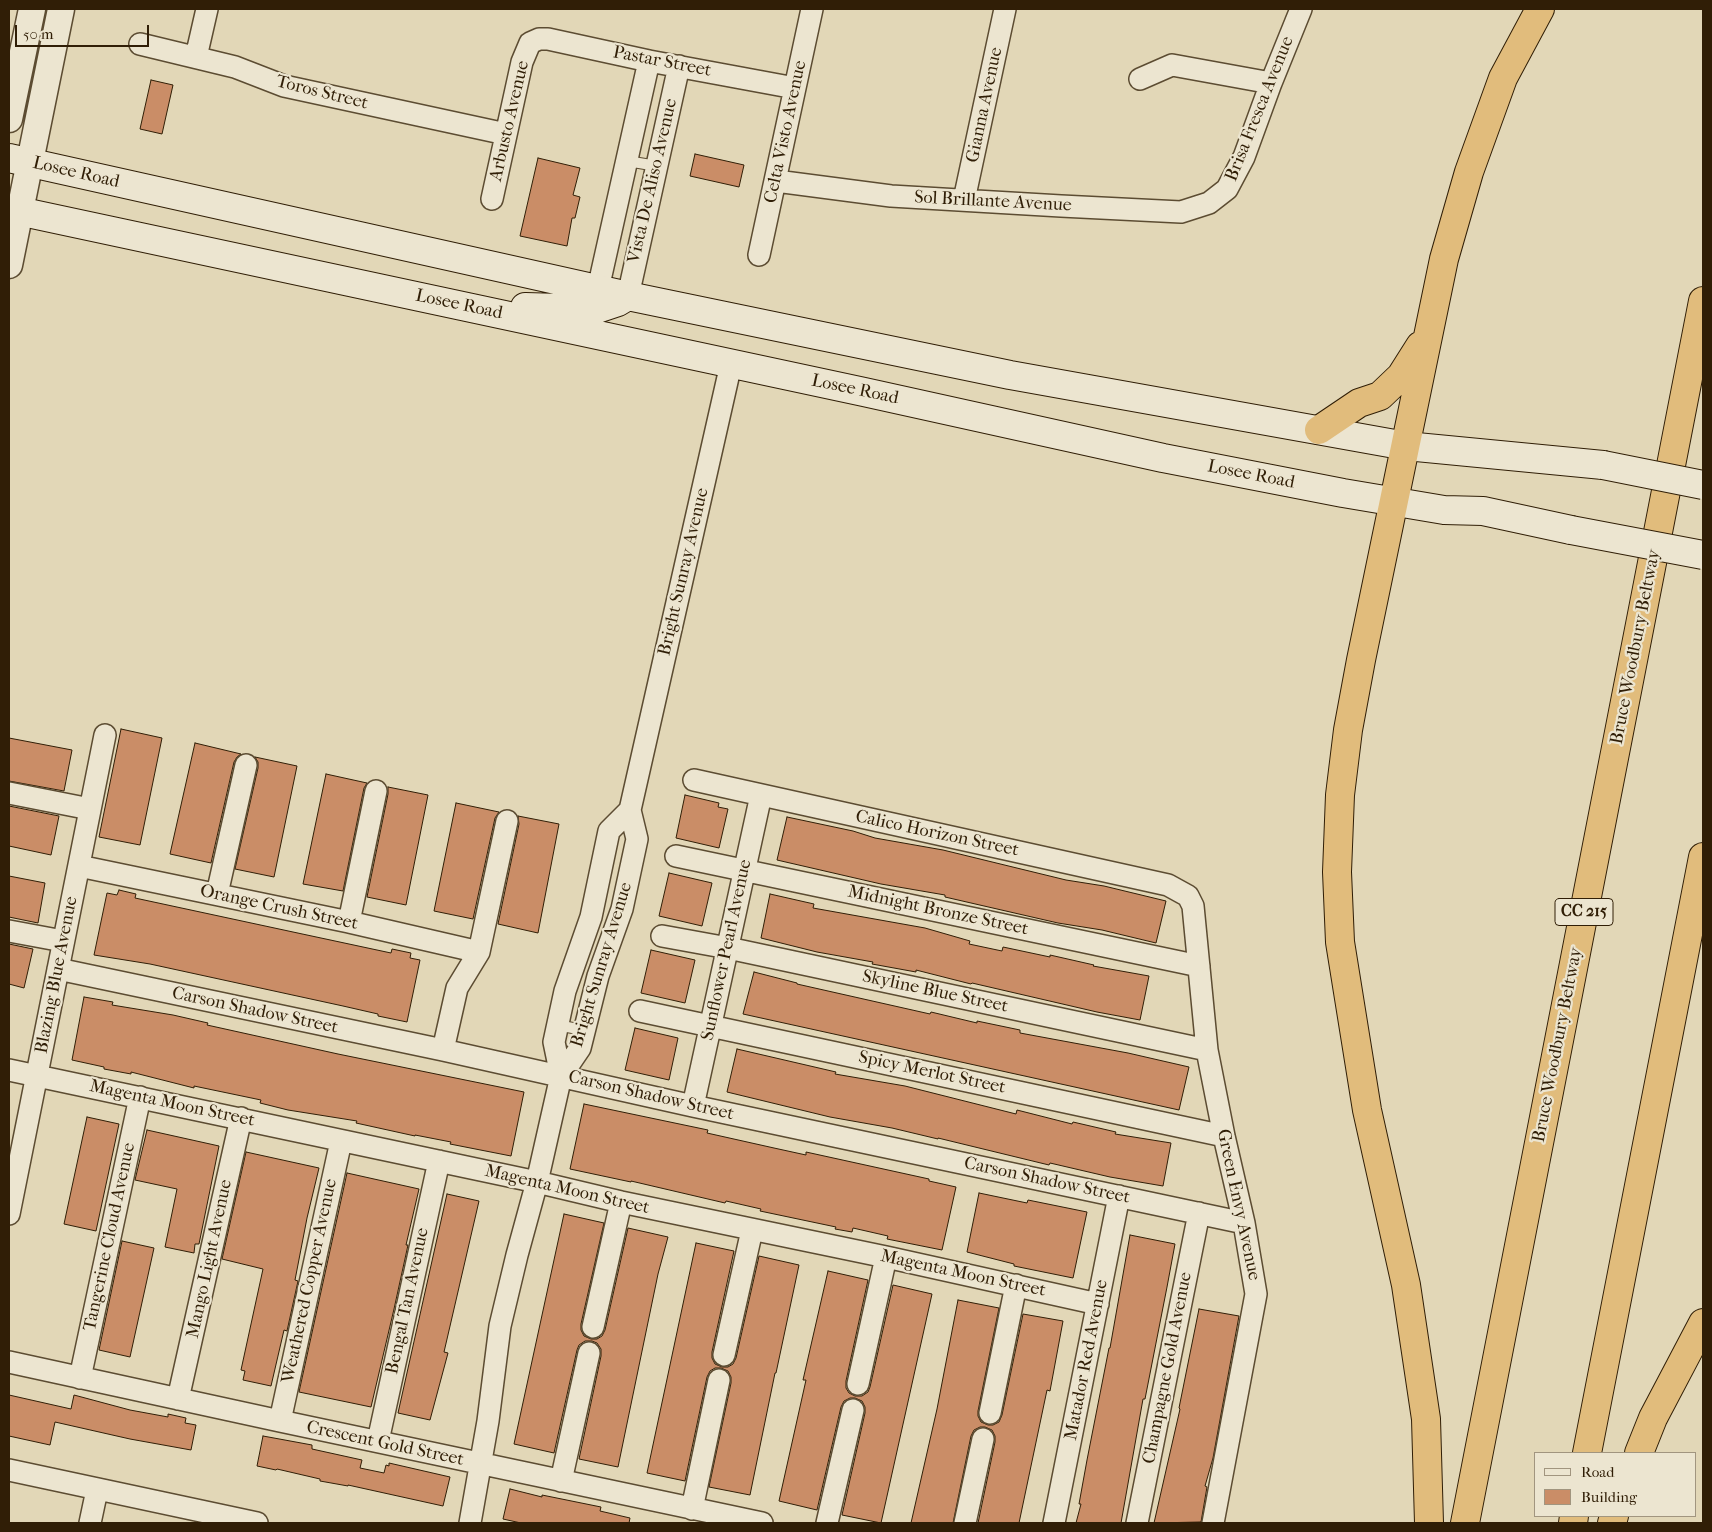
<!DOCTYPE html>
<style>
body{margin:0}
#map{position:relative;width:1712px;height:1532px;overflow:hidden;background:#e2d7b7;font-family:"IM FELL French Canon",serif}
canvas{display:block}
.frame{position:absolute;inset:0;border:10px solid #301e06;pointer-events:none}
.legend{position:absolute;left:1534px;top:1452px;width:162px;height:65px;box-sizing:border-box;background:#ece5d0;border:1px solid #a1957f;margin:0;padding:6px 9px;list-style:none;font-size:15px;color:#301e06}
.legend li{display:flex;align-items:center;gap:10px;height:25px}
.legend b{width:25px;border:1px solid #a1957f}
.scale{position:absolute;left:15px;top:25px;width:134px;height:22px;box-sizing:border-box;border:2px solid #301e06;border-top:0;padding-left:6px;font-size:15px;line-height:18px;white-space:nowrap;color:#301e06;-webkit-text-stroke:4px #ece5d0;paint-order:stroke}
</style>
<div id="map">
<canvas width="1712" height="1532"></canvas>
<div class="frame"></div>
<ul class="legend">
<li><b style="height:6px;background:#ece5d0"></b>Road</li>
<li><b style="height:14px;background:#ca8d67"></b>Building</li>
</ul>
<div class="scale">50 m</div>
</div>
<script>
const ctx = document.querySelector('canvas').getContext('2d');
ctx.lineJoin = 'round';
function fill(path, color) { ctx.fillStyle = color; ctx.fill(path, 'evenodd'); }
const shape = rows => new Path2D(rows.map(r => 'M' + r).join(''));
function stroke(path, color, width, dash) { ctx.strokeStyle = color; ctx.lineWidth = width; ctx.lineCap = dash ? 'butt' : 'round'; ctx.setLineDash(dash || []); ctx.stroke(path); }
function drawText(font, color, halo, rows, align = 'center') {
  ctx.font = font + ' "IM FELL French Canon",serif'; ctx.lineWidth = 4.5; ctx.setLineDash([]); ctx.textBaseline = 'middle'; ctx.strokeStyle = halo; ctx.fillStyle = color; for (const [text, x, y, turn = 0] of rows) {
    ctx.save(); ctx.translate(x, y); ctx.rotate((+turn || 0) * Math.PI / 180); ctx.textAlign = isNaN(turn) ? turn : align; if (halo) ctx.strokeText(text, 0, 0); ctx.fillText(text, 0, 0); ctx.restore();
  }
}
const building = shape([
 [151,80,173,85,162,134,140,129,151,80],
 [695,154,744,165,739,187,690,176,695,154],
 [538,158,580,168,573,195,580,197,575,218,572,218,567,246,520,236,538,158],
 [121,729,162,738,140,845,99,837,121,729],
 [9,738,72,750,64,791,9,781,9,738],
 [195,743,241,754,237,757,234,762,211,863,170,854,195,743],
 [255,757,297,766,274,877,235,869,258,768,258,762,255,757],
 [326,774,367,783,364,788,343,891,303,884,326,774],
 [388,787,428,795,406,905,367,897,388,794,388,787],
 [685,795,719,803,718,807,728,809,719,848,676,838,685,795],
 [456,803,499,812,495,818,473,919,434,911,456,803],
 [9,806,59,816,51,855,9,846,9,806],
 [518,816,559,824,538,933,498,924,519,824,518,816],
 [787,817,853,831,875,838,943,850,1066,880,1104,886,1166,901,1156,943,1102,930,1058,923,945,897,945,895,881,884,777,860,787,817],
 [669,873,712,883,702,926,659,916,669,873],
 [9,876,45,883,38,923,9,917,9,876],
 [119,890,136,894,135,898,293,932,391,953,392,949,411,953,410,958,420,960,407,1022,378,1016,378,1014,343,1006,150,964,94,955,107,893,117,895,119,890],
 [770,894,814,904,813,908,925,928,970,941,969,944,1002,951,1003,947,1050,957,1050,955,1094,965,1093,966,1149,976,1140,1020,1097,1012,972,983,971,984,916,970,916,972,872,964,873,962,817,952,761,938,770,894],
 [9,944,33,949,24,988,9,984,9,944],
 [651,950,695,960,685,1003,641,993,651,950],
 [754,972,797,983,797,984,930,1014,931,1012,977,1023,977,1021,1020,1030,1020,1033,1128,1053,1189,1067,1179,1110,743,1014,754,972],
 [84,997,113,1002,112,1005,173,1015,208,1023,207,1025,338,1054,524,1092,511,1156,450,1144,451,1142,415,1135,415,1136,356,1123,357,1121,288,1110,260,1103,261,1100,194,1086,194,1088,131,1072,131,1074,104,1069,104,1067,72,1060,84,997],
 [635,1028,678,1038,669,1080,625,1070,635,1028],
 [737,1049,836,1072,835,1074,905,1086,1016,1114,1017,1110,1072,1124,1073,1122,1116,1132,1115,1134,1171,1143,1163,1186,1110,1177,1050,1163,1049,1165,938,1138,938,1139,892,1128,830,1117,727,1092,737,1049],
 [584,1104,708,1130,707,1133,774,1148,806,1155,806,1152,929,1179,929,1181,956,1187,942,1250,887,1239,888,1236,853,1228,852,1232,835,1229,836,1227,760,1211,761,1209,726,1201,725,1203,631,1181,631,1182,570,1169,584,1104],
 [87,1117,119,1124,96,1231,64,1224,87,1117],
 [147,1130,219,1146,199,1244,195,1244,194,1253,165,1247,177,1189,135,1180,147,1130],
 [246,1152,319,1168,307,1218,295,1280,298,1281,287,1331,284,1330,271,1386,243,1380,245,1371,241,1370,263,1269,222,1259,246,1152],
 [347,1173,419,1189,406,1245,408,1245,394,1309,371,1407,299,1392,347,1173],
 [979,1193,1027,1203,1028,1200,1087,1212,1073,1278,1014,1266,1014,1264,967,1252,979,1193],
 [447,1194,479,1201,444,1352,448,1353,430,1420,398,1413,447,1194],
 [564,1214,604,1223,581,1324,581,1330,584,1336,591,1339,597,1339,602,1336,605,1330,628,1228,668,1237,658,1274,618,1467,579,1459,601,1356,601,1349,597,1343,592,1341,585,1341,579,1345,577,1350,554,1453,514,1444,564,1214],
 [1130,1235,1175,1244,1167,1287,1145,1399,1143,1399,1121,1523,1076,1523,1081,1504,1079,1504,1087,1460,1109,1348,1110,1348,1130,1235],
 [122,1241,154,1248,130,1357,99,1350,122,1241],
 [696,1243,734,1251,712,1352,712,1358,715,1364,722,1367,728,1367,733,1364,736,1358,759,1256,799,1265,776,1373,775,1373,750,1495,709,1487,731,1383,731,1377,728,1371,721,1368,715,1368,710,1371,707,1377,685,1481,647,1473,696,1243],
 [828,1271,868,1280,846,1381,846,1388,849,1393,855,1396,862,1396,868,1392,870,1387,893,1285,932,1294,881,1523,842,1515,865,1413,865,1407,862,1401,855,1398,850,1398,844,1401,841,1407,817,1510,779,1501,806,1380,803,1380,828,1271],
 [958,1300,999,1308,978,1411,978,1416,981,1422,988,1425,993,1425,999,1422,1002,1415,1023,1314,1063,1321,1050,1391,1047,1390,1019,1523,978,1523,995,1442,995,1436,992,1430,985,1427,980,1427,974,1430,971,1436,953,1523,911,1523,937,1409,958,1300],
 [1199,1309,1239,1316,1213,1458,1205,1486,1207,1487,1201,1522,1154,1523,1180,1409,1179,1408,1199,1309],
 [9,1395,71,1409,74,1395,130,1410,168,1417,168,1414,186,1418,185,1423,196,1425,191,1450,130,1439,55,1422,50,1445,9,1436,9,1395],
 [263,1436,312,1445,312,1449,362,1460,360,1468,384,1473,386,1465,389,1466,389,1463,450,1477,443,1506,348,1485,348,1486,320,1481,320,1479,277,1469,276,1470,257,1466,263,1436],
 [510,1489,542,1497,542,1495,601,1507,600,1511,630,1518,629,1523,521,1523,503,1519,510,1489]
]);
const service = shape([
 [627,161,657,166],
 [557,1025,583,1030]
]);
const minor = shape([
 [140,44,235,67,284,86,506,134],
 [196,57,207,9],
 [1140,79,1172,65,1271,83],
 [776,181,891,196,1061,206,1181,212,1209,203,1227,189,1244,157,1271,83,1301,9],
 [492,199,522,62,530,43,539,39,548,39,649,61,795,88],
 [964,200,1005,9],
 [759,255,812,9],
 [598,289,649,61],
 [628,296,679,66],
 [694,780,1168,885,1188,896,1193,906,1207,1050,1224,1136,1244,1223,1256,1294,1213,1523],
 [9,793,90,809],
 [676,856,1199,966],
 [79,866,349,922,479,952],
 [217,894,246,765],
 [349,922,376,791],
 [9,931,63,941],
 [662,936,728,948,1207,1050],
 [58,969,443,1050,693,1106,1244,1223],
 [640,1011,1224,1136],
 [443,1050,457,988,479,952,507,821],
 [9,1070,537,1182,621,1202,886,1257,1098,1304],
 [561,1076,554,1042,565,991,591,917,609,831,630,810],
 [693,1106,761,795],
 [9,1214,105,735],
 [593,1327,621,1202],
 [724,1355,752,1230],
 [9,1362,280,1421,762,1523],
 [80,1378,140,1097],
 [858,1384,886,1257],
 [178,1399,241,1118],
 [990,1413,1016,1285],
 [280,1421,341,1141],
 [378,1441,439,1161],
 [9,1470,257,1523],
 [561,1481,589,1353],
 [692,1509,719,1380],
 [90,1523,97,1490],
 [470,1523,488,1421,500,1326,517,1255,537,1182,561,1076,580,1048,598,976,622,909,637,839,630,810,731,364],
 [827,1523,853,1410],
 [965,1523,983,1439],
 [1054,1523,1119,1196],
 [1137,1523,1199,1213]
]);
const tertiary = shape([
 [9,119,32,9],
 [9,265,61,9]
]);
const secondary = shape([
 [9,158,628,296,1010,375,1406,446,1603,465],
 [9,209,864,392,1163,458,1343,493,1444,510,1483,511,1571,530],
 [525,307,597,309,618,302,628,296]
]);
const motorway = shape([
 [1319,430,1359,403,1380,396,1401,376,1420,346],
 [1587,1453,1703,857],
 [1639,1453,1653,1418,1703,1323],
 [1429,1523,1426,1419,1406,1285,1367,1110,1340,942,1337,872,1340,795,1348,730,1361,660,1444,259,1469,172,1503,78,1540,9],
 [1465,1523,1703,301],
 [1573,1523,1574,1516],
 [1612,1523,1614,1516]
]);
const secondaryBridge = shape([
 [1603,465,1703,485],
 [1571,530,1703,555]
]);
const shields = [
 [1584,912,58]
];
const shieldNames = [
 ["CC 215",1584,912]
];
const streetNames = [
 ["Pastar Street",662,62,11],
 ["Toros Street",322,93,14],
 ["Gianna Avenue",985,105,-78],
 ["Brisa Fresca Avenue",1260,109,-68],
 ["Arbusto Avenue",510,121,-77],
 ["Celta Visto Avenue",786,132,-78],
 ["Losee Road",76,173,13],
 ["Vista De Aliso Avenue",653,181,-77],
 ["Sol Brillante Avenue",993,202,3],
 ["Losee Road",459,305,12],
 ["Losee Road",855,390,12],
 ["Losee Road",1251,475,11],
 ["Bright Sunray Avenue",684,572,-77],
 ["Bruce Woodbury Beltway",1636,647,-79],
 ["Calico Horizon Street",937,834,12],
 ["Orange Crush Street",279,908,12],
 ["Midnight Bronze Street",938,911,12],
 ["Sunflower Pearl Avenue",727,950,-78],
 ["Bright Sunray Avenue",602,965,-73],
 ["Blazing Blue Avenue",57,975,-79],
 ["Skyline Blue Street",935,992,12],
 ["Carson Shadow Street",255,1011,12],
 ["Bruce Woodbury Beltway",1558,1045,-79],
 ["Spicy Merlot Street",932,1073,12],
 ["Carson Shadow Street",651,1096,13],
 ["Magenta Moon Street",172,1104,12],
 ["Carson Shadow Street",1047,1181,12],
 ["Magenta Moon Street",567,1190,13],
 ["Green Envy Avenue",1238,1205,78],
 ["Tangerine Cloud Avenue",110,1237,-78],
 ["Mango Light Avenue",210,1259,-78],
 ["Magenta Moon Street",963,1274,12],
 ["Weathered Copper Avenue",310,1281,-78],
 ["Bengal Tan Avenue",408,1301,-78],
 ["Matador Red Avenue",1087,1360,-79],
 ["Champagne Gold Avenue",1168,1368,-79],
 ["Crescent Gold Street",385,1444,12]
];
fill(building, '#ca8d67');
stroke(building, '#301e06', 1);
stroke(service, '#5c4c32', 12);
stroke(minor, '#5c4c32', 24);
stroke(tertiary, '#5c4c32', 29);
stroke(secondary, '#301e06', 30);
stroke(motorway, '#301e06', 30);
stroke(service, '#ece5d0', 10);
stroke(minor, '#ece5d0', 21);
stroke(tertiary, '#ece5d0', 26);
stroke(secondary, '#ece5d0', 28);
stroke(motorway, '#e1bc7c', 28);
stroke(secondaryBridge, '#301e06', 30, []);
stroke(secondaryBridge, '#ece5d0', 28);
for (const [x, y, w] of shields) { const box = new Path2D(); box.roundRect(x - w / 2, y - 13.5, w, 27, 4); ctx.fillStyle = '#ece5d0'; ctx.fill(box); stroke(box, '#301e06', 1); }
drawText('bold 16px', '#301e06', null, shieldNames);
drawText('18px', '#301e06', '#ece5d0', streetNames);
</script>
